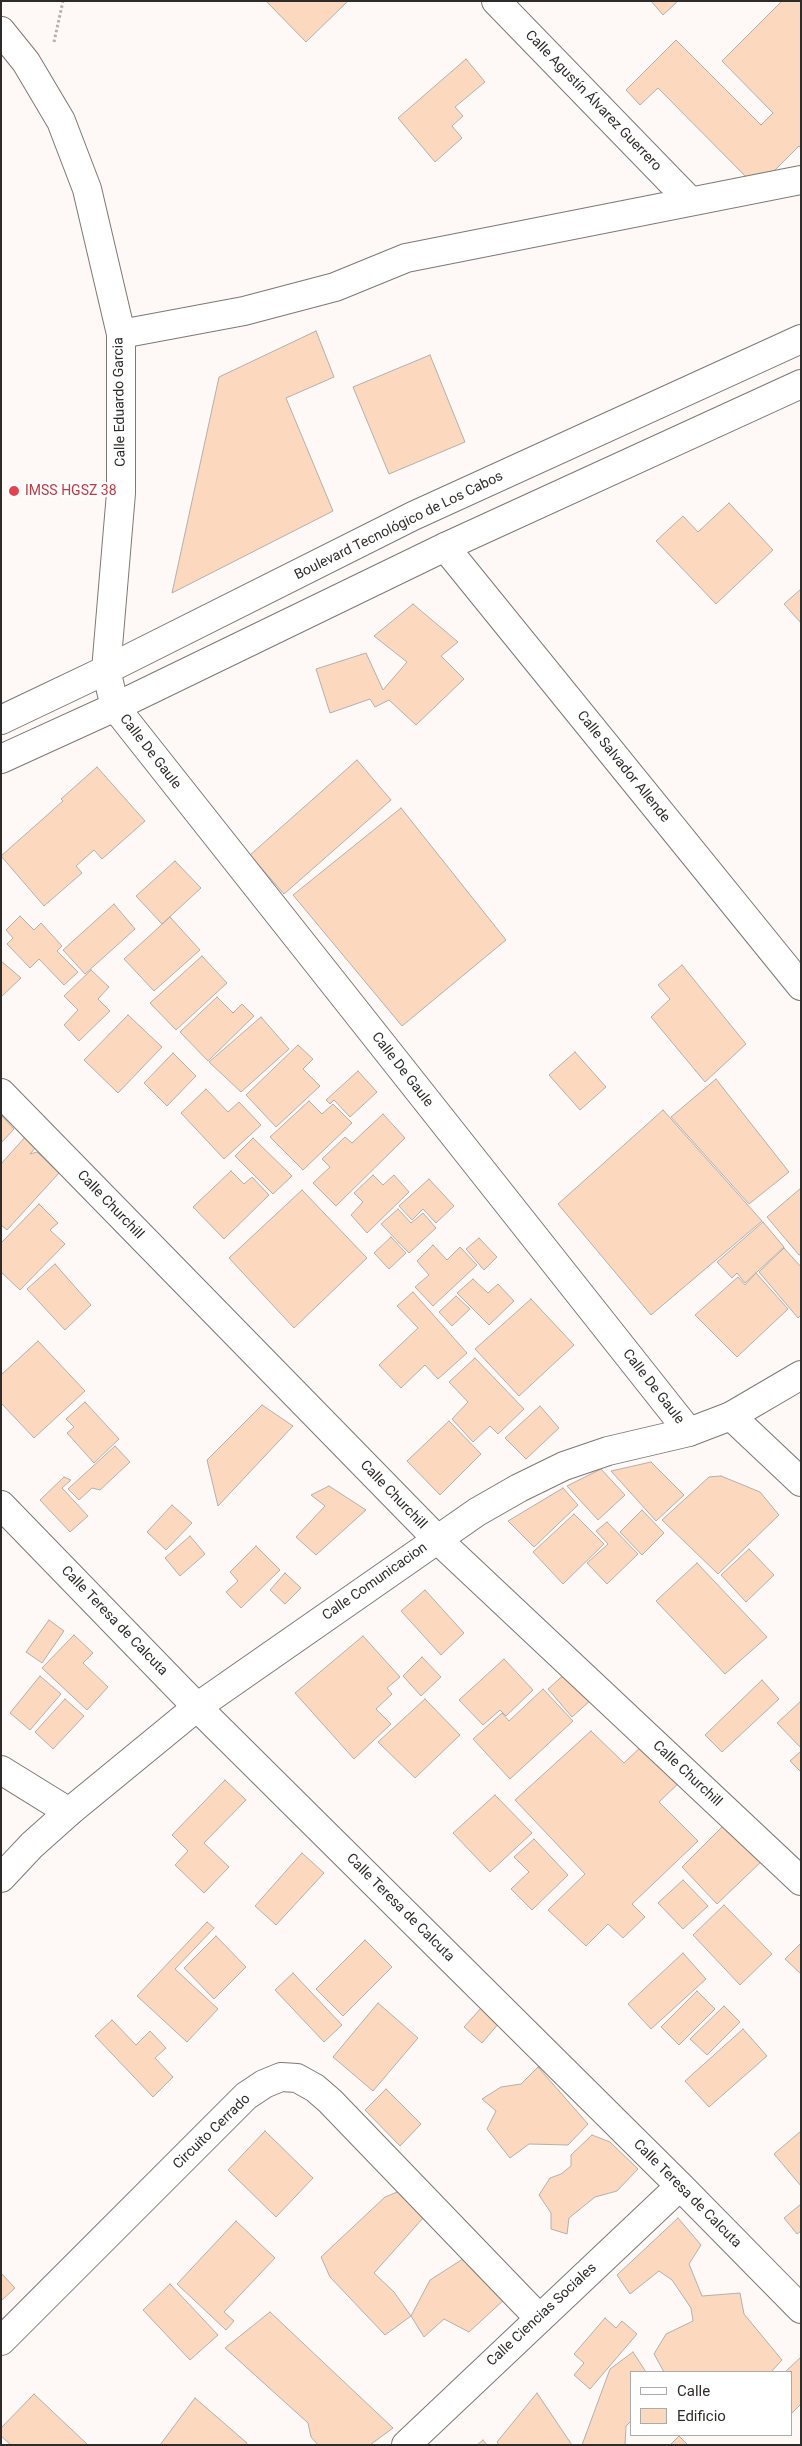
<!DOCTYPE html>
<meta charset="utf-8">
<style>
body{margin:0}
#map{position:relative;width:802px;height:2446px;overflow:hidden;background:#fef9f6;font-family:Roboto,sans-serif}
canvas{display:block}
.frame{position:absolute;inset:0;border:2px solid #2e2c2a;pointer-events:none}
.legend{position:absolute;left:630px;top:2371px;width:162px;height:65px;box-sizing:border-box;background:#fff;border:1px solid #ababaa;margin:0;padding:6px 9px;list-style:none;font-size:15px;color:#2e2c2a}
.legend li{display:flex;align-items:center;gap:10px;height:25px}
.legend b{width:25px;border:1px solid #ababaa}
</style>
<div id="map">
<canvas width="802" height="2446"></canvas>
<div class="frame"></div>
<ul class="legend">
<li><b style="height:6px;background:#fff"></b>Calle</li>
<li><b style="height:14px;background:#fcd8be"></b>Edificio</li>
</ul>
</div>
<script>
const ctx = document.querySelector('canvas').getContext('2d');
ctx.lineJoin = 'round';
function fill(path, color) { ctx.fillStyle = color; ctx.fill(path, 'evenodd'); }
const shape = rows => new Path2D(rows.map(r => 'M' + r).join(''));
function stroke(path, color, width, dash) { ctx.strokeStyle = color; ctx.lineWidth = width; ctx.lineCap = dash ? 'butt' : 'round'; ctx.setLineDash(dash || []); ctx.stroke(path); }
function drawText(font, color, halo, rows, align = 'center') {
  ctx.font = font + ' Roboto,sans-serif'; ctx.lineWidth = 4.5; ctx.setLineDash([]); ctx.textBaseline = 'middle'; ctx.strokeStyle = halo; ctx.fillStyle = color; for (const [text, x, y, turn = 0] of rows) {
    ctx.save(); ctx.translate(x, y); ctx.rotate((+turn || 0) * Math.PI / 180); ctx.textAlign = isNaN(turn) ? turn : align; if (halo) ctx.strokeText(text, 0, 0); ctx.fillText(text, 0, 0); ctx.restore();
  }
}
const building = shape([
 [266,1,348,1,306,42,266,1],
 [651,1,678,1,663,15,651,1],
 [782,1,801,1,801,148,799,146,757,188,658,88,640,105,626,90,676,40,761,125,773,113,722,61,782,1],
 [466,59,485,82,455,107,463,116,452,126,462,138,435,162,398,118,466,59],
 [316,331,334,377,286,398,333,511,172,593,219,377,316,331],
 [430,355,465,442,389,474,353,387,430,355],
 [729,503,773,550,716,604,656,541,683,516,698,532,729,503],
 [801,589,801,623,784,604,801,589],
 [413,604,458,642,441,656,464,679,416,725,389,700,375,707,370,699,330,713,316,669,366,653,383,690,407,662,374,636,413,604],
 [357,760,391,800,284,894,250,855,357,760],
 [97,767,145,821,102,859,94,850,76,866,82,873,44,906,1,856,63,801,61,799,97,767],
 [401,808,506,940,402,1026,293,895,401,808],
 [175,861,201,888,162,924,136,896,175,861],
 [114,904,135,929,85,974,63,950,114,904],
 [20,916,34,930,41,923,62,946,57,951,78,972,64,985,39,959,30,968,7,944,13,938,6,930,20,916],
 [170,917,200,950,154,991,124,959,170,917],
 [202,956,227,983,176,1030,150,1003,202,956],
 [1,961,21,978,1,997,1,961],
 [682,965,746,1044,705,1082,651,1017,670,999,658,985,682,965],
 [91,970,109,987,98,999,110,1011,79,1041,64,1025,78,1010,64,996,91,970],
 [217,997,233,1013,242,1004,254,1016,208,1061,180,1032,217,997],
 [128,1015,162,1047,118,1093,84,1060,128,1015],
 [261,1017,289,1049,241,1092,209,1062,261,1017],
 [298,1045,313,1059,303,1069,320,1086,276,1127,246,1095,298,1045],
 [575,1052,606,1087,580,1110,549,1075,575,1052],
 [173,1053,196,1076,167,1106,144,1083,173,1053],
 [358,1071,377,1092,350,1117,334,1100,330,1104,326,1100,358,1071],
 [716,1079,789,1172,749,1204,671,1117,716,1079],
 [206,1089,228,1112,239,1102,261,1125,224,1159,181,1113,206,1089],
 [309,1101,322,1114,333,1104,352,1123,303,1170,270,1137,309,1101],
 [663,1110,762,1221,651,1315,558,1204,663,1110],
 [383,1114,405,1138,336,1206,313,1183,330,1167,322,1159,345,1137,352,1143,383,1114],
 [1,1115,14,1129,1,1143,1,1115],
 [26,1136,37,1146,30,1154,37,1152,59,1173,7,1230,1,1225,1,1164,26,1136],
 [253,1138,292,1176,273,1194,235,1156,253,1138],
 [231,1171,244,1184,252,1177,269,1195,224,1239,193,1207,231,1171],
 [373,1175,383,1185,394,1175,409,1192,367,1233,351,1215,363,1202,354,1193,373,1175],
 [429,1179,454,1206,436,1223,423,1209,412,1220,399,1206,429,1179],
 [801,1188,801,1254,799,1255,767,1217,801,1188],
 [302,1190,367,1258,294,1328,229,1258,302,1190],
 [39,1204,58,1223,50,1230,65,1244,20,1290,1,1272,1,1243,39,1204],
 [398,1209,411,1223,423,1213,436,1228,409,1253,381,1224,398,1209],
 [763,1222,784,1247,745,1283,737,1273,732,1278,717,1262,763,1222],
 [391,1237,406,1253,389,1269,374,1253,391,1237],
 [479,1238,497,1257,484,1270,466,1249,479,1238],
 [433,1245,447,1260,460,1247,477,1265,433,1306,415,1287,429,1275,417,1261,433,1245],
 [784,1248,801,1267,801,1315,798,1318,759,1272,784,1248],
 [55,1264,91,1305,65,1330,27,1289,55,1264],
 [756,1273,788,1309,737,1357,695,1315,738,1277,745,1285,756,1273],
 [473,1279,488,1293,498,1284,514,1301,489,1325,457,1293,473,1279],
 [413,1292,467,1353,438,1379,425,1365,401,1388,379,1365,418,1328,397,1306,413,1292],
 [456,1296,470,1309,452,1326,439,1312,456,1296],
 [531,1299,574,1345,519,1396,475,1349,531,1299],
 [38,1341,85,1391,34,1438,1,1403,1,1375,38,1341],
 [475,1358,524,1409,498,1434,490,1426,473,1442,452,1419,468,1402,449,1382,475,1358],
 [85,1402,119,1439,94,1463,67,1433,74,1427,66,1419,85,1402],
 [262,1405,293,1426,218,1506,207,1460,262,1405],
 [540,1406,559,1428,526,1459,505,1438,540,1406],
 [449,1421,481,1454,440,1495,407,1461,449,1421],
 [115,1446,130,1462,100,1490,92,1488,79,1500,68,1489,115,1446],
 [651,1462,684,1495,656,1521,611,1471,651,1462],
 [601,1469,625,1495,598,1520,567,1486,601,1469],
 [721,1476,760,1492,779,1515,718,1574,662,1520,709,1477,721,1476],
 [64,1477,71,1480,62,1488,88,1516,70,1532,40,1500,64,1477],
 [329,1486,366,1510,316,1555,296,1537,325,1506,311,1495,329,1486],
 [563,1488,578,1505,534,1547,508,1521,563,1488],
 [172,1505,192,1523,166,1550,147,1532,172,1505],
 [642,1510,664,1533,642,1555,620,1532,642,1510],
 [574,1514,604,1544,563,1584,533,1552,574,1514],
 [607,1522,638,1554,607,1584,587,1563,608,1544,596,1531,607,1522],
 [190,1536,205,1554,180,1576,165,1558,190,1536],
 [256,1546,280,1570,241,1608,226,1592,238,1581,230,1572,256,1546],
 [749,1549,774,1575,746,1602,721,1575,749,1549],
 [697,1563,767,1637,725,1674,656,1601,697,1563],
 [285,1573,301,1588,285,1604,270,1590,285,1573],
 [425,1590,464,1633,441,1655,401,1611,425,1590],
 [49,1620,64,1631,42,1663,26,1652,49,1620],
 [74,1635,93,1653,83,1663,108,1687,87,1710,42,1668,74,1635],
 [363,1636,400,1677,387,1688,392,1694,376,1709,391,1724,354,1759,295,1693,363,1636],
 [422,1657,441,1677,421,1696,403,1676,422,1657],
 [504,1659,533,1690,506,1716,500,1710,483,1725,459,1700,504,1659],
 [568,1671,592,1699,572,1717,548,1689,568,1671],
 [40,1676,61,1694,30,1730,10,1713,40,1676],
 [762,1680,779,1699,722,1752,705,1735,762,1680],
 [543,1689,573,1721,510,1779,473,1739,502,1713,509,1721,543,1689],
 [65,1699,84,1716,53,1749,35,1732,65,1699],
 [425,1699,460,1735,415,1778,378,1742,425,1699],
 [801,1701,801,1748,777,1723,801,1701],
 [591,1731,624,1763,646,1742,683,1779,659,1802,698,1841,632,1904,645,1917,623,1938,608,1924,586,1946,548,1910,585,1874,515,1800,591,1731],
 [801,1751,801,1772,790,1761,801,1751],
 [225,1780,246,1800,204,1843,229,1867,204,1893,175,1865,188,1851,172,1835,225,1780],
 [495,1795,532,1833,490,1872,453,1833,495,1795],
 [729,1820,765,1858,717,1904,682,1867,729,1820],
 [534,1839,568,1875,532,1910,511,1889,529,1872,514,1857,534,1839],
 [302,1853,324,1873,276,1925,255,1906,302,1853],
 [683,1880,708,1906,683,1929,658,1903,683,1880],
 [724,1905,772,1954,740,1985,693,1935,724,1905],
 [207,1922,214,1928,175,1969,218,2009,187,2042,137,1996,207,1922],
 [216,1936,246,1967,214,1999,184,1968,216,1936],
 [365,1940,392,1967,343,2016,316,1989,365,1940],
 [801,1943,801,1974,785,1959,801,1943],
 [683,1953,706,1979,651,2029,628,2004,683,1953],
 [293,1973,342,2025,324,2042,275,1990,293,1973],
 [697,1991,715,2009,679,2045,661,2027,697,1991],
 [378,2003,418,2038,373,2091,333,2057,378,2003],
 [724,2006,740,2022,707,2055,690,2039,724,2006],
 [482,2007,499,2023,482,2043,464,2027,482,2007],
 [112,2020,136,2045,150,2031,166,2048,155,2058,173,2077,153,2097,95,2036,112,2020],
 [743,2029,767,2056,709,2107,685,2081,743,2029],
 [538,2067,588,2124,568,2145,529,2144,510,2158,487,2129,496,2111,482,2099,501,2087,521,2084,538,2067],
 [386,2089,421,2124,400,2146,365,2110,386,2089],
 [265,2131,313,2178,276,2217,228,2170,265,2131],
 [801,2131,801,2186,774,2154,801,2131],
 [592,2135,610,2142,638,2169,617,2191,595,2197,569,2218,567,2234,551,2229,551,2213,539,2195,550,2178,561,2174,571,2166,571,2155,592,2135],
 [400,2191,424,2217,374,2273,394,2292,411,2316,385,2335,330,2277,321,2257,385,2197,400,2191],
 [801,2204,801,2231,797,2234,784,2218,801,2204],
 [678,2218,701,2245,689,2264,702,2296,740,2293,744,2314,782,2360,771,2372,664,2372,654,2354,666,2334,693,2321,691,2308,672,2280,659,2271,630,2294,617,2275,678,2218],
 [236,2221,275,2258,224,2312,234,2321,226,2330,177,2284,236,2221],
 [466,2257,506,2298,469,2332,444,2319,424,2337,411,2316,430,2280,466,2257],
 [1,2273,15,2288,1,2301,1,2273],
 [170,2284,218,2335,190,2360,143,2310,170,2284],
 [270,2312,393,2428,370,2445,318,2445,311,2437,308,2423,225,2348,270,2312],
 [605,2318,616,2328,622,2321,637,2334,590,2389,574,2375,584,2363,574,2354,605,2318],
 [633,2352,646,2372,631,2372,631,2421,626,2426,625,2445,582,2445,610,2369,633,2352],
 [801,2357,801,2404,791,2414,791,2372,785,2372,801,2357],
 [537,2393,572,2445,499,2445,497,2442,537,2393],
 [34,2394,88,2445,11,2445,1,2436,1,2428,34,2394],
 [195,2398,247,2443,246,2445,160,2445,195,2398],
 [679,2436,688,2445,670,2445,679,2436],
 [483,2440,487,2445,477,2445,483,2440]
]);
const path = shape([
 [54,42,63,1]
]);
const street = shape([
 [496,1,690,201],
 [1,31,26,62,61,121,87,189,121,334,121,493,106,670,115,707,689,1432],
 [121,334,244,311,335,287,406,258,801,180],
 [445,547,801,986],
 [1,1093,437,1539,801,1881],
 [731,1416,801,1482],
 [1,1505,197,1707,680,2186,801,2309],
 [1,1770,69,1812],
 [1,2341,246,2096,264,2084,281,2077,297,2078,315,2088,330,2101,539,2318],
 [406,2445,680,2186]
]);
const secondary = shape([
 [1,720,106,670,413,516,801,339],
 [1,759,115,707,445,547,801,384],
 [1,1878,32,1845,69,1812,197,1707,477,1512,519,1488,564,1466,608,1451,689,1432,731,1416,801,1375]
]);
const markers = [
 [14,491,6,"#e0444e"]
];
const streetNames = [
 ["Calle Agustín Álvarez Guerrero",593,101,46],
 ["Calle Eduardo Garcia",120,402,-91],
 ["Boulevard Tecnológico de Los Cabos",399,526,-26],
 ["Calle De Gaule",150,752,52],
 ["Calle Salvador Allende",623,767,51],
 ["Calle De Gaule",402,1070,52],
 ["Calle Churchill",110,1205,46],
 ["Calle De Gaule",653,1387,52],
 ["Calle Churchill",393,1495,46],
 ["Calle Comunicacion",375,1582,-35],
 ["Calle Teresa de Calcuta",114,1621,46],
 ["Calle Churchill",687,1774,43],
 ["Calle Teresa de Calcuta",400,1908,45],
 ["Circuito Cerrado",212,2132,-44],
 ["Calle Teresa de Calcuta",687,2194,45],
 ["Calle Ciencias Sociales",542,2315,-43]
];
const healthNames = [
 ["IMSS HGSZ 38",25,491]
];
fill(building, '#fcd8be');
stroke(building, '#b5afab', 1);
stroke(street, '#7e7874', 30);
stroke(secondary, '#7e7874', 30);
stroke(path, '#b5b1ae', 3, [2.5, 2.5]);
stroke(street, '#fff', 28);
stroke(secondary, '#fff', 28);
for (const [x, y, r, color] of markers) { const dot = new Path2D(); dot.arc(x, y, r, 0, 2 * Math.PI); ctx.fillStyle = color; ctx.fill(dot); stroke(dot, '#fff', 2); }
drawText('14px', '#2e2c2a', '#fff', streetNames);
drawText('14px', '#be3a42', '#fff', healthNames, 'left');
</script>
